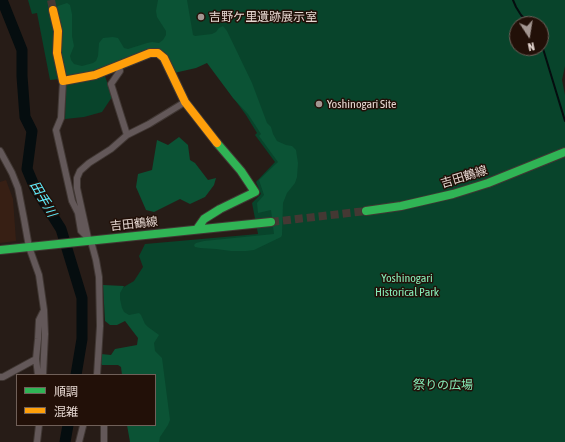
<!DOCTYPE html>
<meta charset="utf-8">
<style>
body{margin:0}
#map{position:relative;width:565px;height:442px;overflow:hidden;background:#271c17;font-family:"Asap Condensed","Noto Sans JP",sans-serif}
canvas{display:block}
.legend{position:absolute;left:16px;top:374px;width:140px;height:52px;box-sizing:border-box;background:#221008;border:1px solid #706059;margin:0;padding:5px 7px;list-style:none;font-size:12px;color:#e6d8d2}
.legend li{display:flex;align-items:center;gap:8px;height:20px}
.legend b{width:20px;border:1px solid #706059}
.north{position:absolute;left:509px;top:16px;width:40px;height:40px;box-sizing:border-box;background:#221008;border:1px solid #706059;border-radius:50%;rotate:168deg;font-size:11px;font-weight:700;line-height:16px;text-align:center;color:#e6d8d2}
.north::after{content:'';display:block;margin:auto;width:14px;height:18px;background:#a39691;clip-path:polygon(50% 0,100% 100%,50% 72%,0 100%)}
</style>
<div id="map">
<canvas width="565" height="442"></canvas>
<ul class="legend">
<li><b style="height:5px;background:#30b455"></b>順調</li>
<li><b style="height:5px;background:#ff9f0a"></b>混雑</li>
</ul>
<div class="north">N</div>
</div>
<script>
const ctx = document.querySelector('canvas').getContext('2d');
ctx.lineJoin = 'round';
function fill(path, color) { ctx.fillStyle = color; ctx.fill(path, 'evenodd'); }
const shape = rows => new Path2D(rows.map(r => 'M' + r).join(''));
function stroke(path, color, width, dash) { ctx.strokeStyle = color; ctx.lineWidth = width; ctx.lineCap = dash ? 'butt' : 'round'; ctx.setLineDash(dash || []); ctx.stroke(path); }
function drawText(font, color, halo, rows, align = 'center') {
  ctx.font = font + ' "Asap Condensed","Noto Sans JP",sans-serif'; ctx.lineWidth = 3; ctx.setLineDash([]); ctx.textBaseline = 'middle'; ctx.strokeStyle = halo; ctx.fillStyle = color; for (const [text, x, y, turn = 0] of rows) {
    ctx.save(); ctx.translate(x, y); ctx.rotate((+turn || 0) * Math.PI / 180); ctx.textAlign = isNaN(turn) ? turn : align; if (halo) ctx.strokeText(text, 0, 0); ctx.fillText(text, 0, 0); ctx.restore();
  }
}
const built = shape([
 [6,180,13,199,16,241,0,243,0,182]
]);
const green = shape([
 [28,0,565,0,565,66,562,80,565,95,565,442,132,442,155,425,155,375,139,352,142,340,137,328,119,315,117,291,134,281,143,267,139,256,145,244,258,234,252,203,261,194,256,182,275,162,255,135,257,133,246,115,207,62,168,47,69,78,50,80,37,13,32,14],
 [517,24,541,24,541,48,517,48],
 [105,76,112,97,102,112,84,117,65,119,66,84]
]);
const forest = shape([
 [158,0,187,0,193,35,195,36,212,34,216,32,219,28,223,26,227,31,252,83,267,123,271,127,273,134,277,141,286,145,292,146,296,150,298,163,297,177,295,183,287,193,283,203,282,235,281,237,254,250,246,251,231,251,216,249,200,248,195,247,194,245,196,243,204,241,274,234,271,210,258,213,257,203,264,195,259,180,278,162,259,136,261,134,248,114,233,98,207,63,196,68,174,73,160,50,93,73,66,77,60,53,56,8,58,6,67,3,70,5,72,14,72,36,74,46,70,56,71,60,74,64,82,66,93,63,96,61,98,56,99,43,103,38,113,37,118,38,124,48,128,49,147,43,152,42,159,43,163,40,166,35,166,31,157,17,156,11],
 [179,137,188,145,190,160,195,163,208,180,216,178,214,185,205,197,190,204,180,199,154,212,146,210,136,187,138,174,152,170,157,140,168,145],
 [103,285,124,286,120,293,120,299,122,308,124,312,129,315,139,313,141,315,145,324,148,327,159,335,154,343,155,351,162,358,170,420,168,425,160,437,159,442,130,442,127,425,155,425,155,375,122,375,121,367,118,365,102,365,100,362,101,354,111,355,115,349,137,345,138,338,125,321,117,325,110,325,105,321]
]);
const stream = shape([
 [513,0,516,7,521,15,530,24],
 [541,42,565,121]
]);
const river = shape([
 [2,0,22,50,22,76,25,117,32,131,27,169,35,188,61,229,82,298,82,339,76,375],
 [65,442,68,425]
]);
const secondaryTunnel = shape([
 [51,0,53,10],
 [271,222,366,211]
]);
const street = shape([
 [119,65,120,71,111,84,127,135],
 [63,81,61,118,56,130,72,201,78,213,81,231,88,238],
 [0,151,12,173,18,188,24,219,29,247,39,275,44,310,45,334,43,375],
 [38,375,36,359,38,339,39,320,43,312],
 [97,375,100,326,99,277,96,260,92,245,90,241,88,238,77,188,77,178,80,171,89,163,111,149,127,135,149,124,185,102],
 [0,377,3,377,36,359],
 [104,425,104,442],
 [37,442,39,425],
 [79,442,83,426]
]);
const fast = shape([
 [366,211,401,206,453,194,488,183,565,152],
 [197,229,204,219,220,209,255,192,241,171,217,143],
 [0,250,271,222]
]);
const slow = shape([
 [53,10,58,31,57,53,63,81,95,75,150,53,158,53,164,58,185,102,217,143]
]);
const markers = [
 [201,17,4,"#a39691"],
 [319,104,4,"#a39691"]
];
const poiNames = [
 ["吉野ケ里遺跡展示室",209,17],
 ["Yoshinogari Site",327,104]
];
const streetNames = [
 ["吉田鶴線",464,177,-17],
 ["吉田鶴線",134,224,-6]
];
const parkNames = [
 ["Yoshinogari",407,278],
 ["Historical Park",407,292],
 ["祭りの広場",443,385]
];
const waterNames = [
 ["田手川",43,199,60]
];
fill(built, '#371f14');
fill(green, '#08442b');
fill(forest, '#0b5335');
stroke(stream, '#050d0f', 2);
stroke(river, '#050d0f', 11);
stroke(secondaryTunnel, '#443833', 8, [8, 4]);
stroke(street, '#403733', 8);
stroke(fast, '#403733', 10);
stroke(slow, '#403733', 10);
stroke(street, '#635859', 6);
stroke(fast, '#30b455', 8);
stroke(slow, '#ff9f0a', 8);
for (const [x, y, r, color] of markers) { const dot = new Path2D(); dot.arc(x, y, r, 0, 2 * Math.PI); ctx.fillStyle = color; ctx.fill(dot); stroke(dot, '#221008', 1.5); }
drawText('12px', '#e6d8d2', '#221008', poiNames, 'left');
drawText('12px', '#e6d8d2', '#221008', streetNames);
drawText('12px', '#86ecb7', '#221008', parkNames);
drawText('italic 13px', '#60eeff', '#221008', waterNames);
</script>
